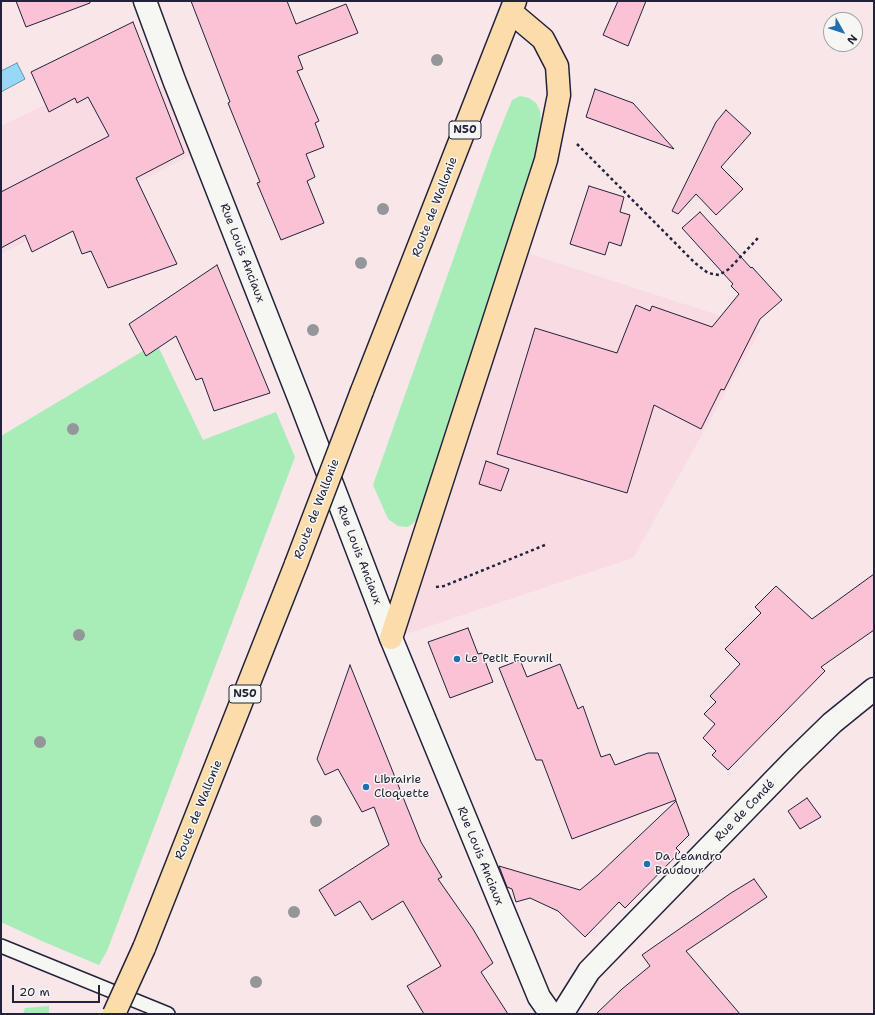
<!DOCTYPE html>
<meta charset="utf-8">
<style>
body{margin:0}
#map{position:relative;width:875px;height:1015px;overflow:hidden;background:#f8e6e9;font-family:"Shantell Sans",sans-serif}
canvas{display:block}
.frame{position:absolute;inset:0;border:2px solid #22223b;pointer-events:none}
.north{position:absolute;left:823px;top:12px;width:40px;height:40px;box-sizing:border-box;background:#f6f6f2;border:1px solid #a1a1a9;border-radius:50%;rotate:129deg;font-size:11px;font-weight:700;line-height:16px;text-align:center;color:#22223b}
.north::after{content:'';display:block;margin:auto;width:14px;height:18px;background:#1f6fb2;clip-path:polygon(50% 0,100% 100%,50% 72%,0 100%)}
.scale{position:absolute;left:12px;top:985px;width:88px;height:18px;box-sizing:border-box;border:2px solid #22223b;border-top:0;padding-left:5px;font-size:12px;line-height:14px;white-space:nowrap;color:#22223b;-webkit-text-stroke:3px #f6f6f2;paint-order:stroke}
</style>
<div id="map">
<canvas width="875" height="1015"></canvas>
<div class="frame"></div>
<div class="north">N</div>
<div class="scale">20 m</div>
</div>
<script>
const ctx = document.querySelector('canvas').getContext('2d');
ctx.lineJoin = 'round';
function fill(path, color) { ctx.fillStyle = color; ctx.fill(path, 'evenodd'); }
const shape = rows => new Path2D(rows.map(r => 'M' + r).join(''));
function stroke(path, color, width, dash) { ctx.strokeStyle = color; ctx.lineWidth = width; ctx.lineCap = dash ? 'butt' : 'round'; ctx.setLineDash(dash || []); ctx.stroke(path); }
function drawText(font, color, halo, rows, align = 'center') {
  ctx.font = font + ' "Shantell Sans",sans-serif'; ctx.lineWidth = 3; ctx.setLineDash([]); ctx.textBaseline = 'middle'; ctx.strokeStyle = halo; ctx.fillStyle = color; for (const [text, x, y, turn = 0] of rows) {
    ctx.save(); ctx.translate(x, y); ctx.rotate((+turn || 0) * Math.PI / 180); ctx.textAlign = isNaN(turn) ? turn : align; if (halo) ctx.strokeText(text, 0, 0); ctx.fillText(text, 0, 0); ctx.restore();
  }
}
const built = shape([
 [174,80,203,154,187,157,1,254,1,126,86,85,102,116],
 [524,252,761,329,633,558,400,636]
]);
const green = shape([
 [520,96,529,98,536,103,540,111,541,122,532,169,417,520,408,527,398,526,388,519,373,485,493,147,512,100],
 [157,344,203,440,276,412,295,457,107,951,99,965,44,942,1,922,1,436,148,348],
 [49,1006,49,1014,23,1014,25,1008]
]);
const water = shape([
 [17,63,25,79,1,92,1,71,17,63]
]);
const building = shape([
 [16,1,90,1,90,3,26,27,16,1],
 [191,1,287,1,296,24,346,4,358,33,298,56,303,69,297,71,319,121,315,123,324,147,306,154,315,177,307,181,324,223,281,240,257,183,260,182,228,103,230,102,191,1],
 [618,1,646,1,628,46,603,35,618,1],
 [133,22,184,153,136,178,177,264,108,288,91,251,82,254,73,231,32,252,25,235,1,248,1,192,109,136,88,97,77,103,75,98,49,112,31,72,133,22],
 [595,89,633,103,674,149,586,117,595,89],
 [726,110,751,133,721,167,743,189,716,215,696,194,678,214,672,211,716,122,726,110],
 [589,186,624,197,620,212,630,215,621,246,609,242,605,255,570,244,589,186],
 [700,212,751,268,752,267,782,300,760,319,724,390,721,389,701,429,654,405,627,493,497,454,535,328,617,353,636,305,650,311,652,306,712,327,739,294,731,286,733,284,682,228,700,212],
 [217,265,270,393,214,411,202,378,196,380,176,336,146,356,129,324,217,265],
 [486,461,509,469,501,491,479,484,486,461],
 [874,574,874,630,821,667,825,671,728,770,712,755,716,751,703,738,715,724,704,714,716,702,710,696,740,664,725,649,761,613,755,607,776,586,812,619,874,574],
 [468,628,478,654,482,653,493,682,450,698,428,642,468,628],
 [520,660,527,677,560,664,578,709,583,706,601,757,610,754,615,765,648,753,658,753,676,800,572,839,542,760,536,760,499,668,520,660],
 [350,665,421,842,442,877,438,879,473,929,493,963,481,972,508,1014,424,1014,407,986,441,966,403,901,372,920,360,901,335,916,319,890,389,845,374,807,362,812,338,769,325,775,317,759,350,665],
 [807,798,821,817,800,829,788,811,807,798],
 [676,801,689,835,676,848,680,852,625,908,619,902,585,937,558,911,530,898,516,902,512,889,507,887,499,866,580,890,598,875,676,801],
 [754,879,767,897,686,951,740,1014,596,1014,622,989,650,966,642,955,731,893,754,879]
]);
const path = shape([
 [577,144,695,263,708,273,719,275,729,269,758,238],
 [436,587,444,586,545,545]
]);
const service = shape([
 [1,946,168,1014]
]);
const minor = shape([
 [562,1014,589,971,793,761,832,723,874,689]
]);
const tertiary = shape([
 [145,1,174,80,301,403,391,638,539,997,551,1014]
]);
const primary = shape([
 [362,391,515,1],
 [391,638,546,160,559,95,557,66,543,39,511,12],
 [144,948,296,564]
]);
const primaryBridge = shape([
 [296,564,362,391],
 [114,1014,144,948]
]);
const trees = [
 [437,60],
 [383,209],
 [361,263],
 [313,330],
 [73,429],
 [79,635],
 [40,742],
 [316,821],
 [294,912],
 [256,982]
];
const markers = [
 [457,659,4,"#1f6fb2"],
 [366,787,4,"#1f6fb2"],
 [647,864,4,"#1f6fb2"]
];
const shields = [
 [465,130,32],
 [245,694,32]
];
const shieldNames = [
 ["N50",465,130],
 ["N50",245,694]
];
const streetNames = [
 ["Route de Wallonie",435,207,-69],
 ["Rue Louis Anciaux",242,253,69],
 ["Route de Wallonie",317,509,-69],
 ["Rue Louis Anciaux",359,555,69],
 ["Route de Wallonie",199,810,-68],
 ["Rue de Condé",745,811,-46],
 ["Rue Louis Anciaux",480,856,68]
];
const poiNames = [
 ["Le Petit Fournil",465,659],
 ["Librairie",374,780],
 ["Cloquette",374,794],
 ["Da Leandro",655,857],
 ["Baudour",655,871]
];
fill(built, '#f9dbe3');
fill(green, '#a8ecb8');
fill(water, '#95d9f7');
stroke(water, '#6790ac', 1);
fill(building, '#fbc1d5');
stroke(building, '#22223b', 1);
stroke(service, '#22223b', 16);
stroke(minor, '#22223b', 25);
stroke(tertiary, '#22223b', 25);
stroke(primary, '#22223b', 25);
stroke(path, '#22223b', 2.5, [3, 3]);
stroke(service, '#f6f6f2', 13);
stroke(minor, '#f6f6f2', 22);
stroke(tertiary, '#f6f6f2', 22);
stroke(primary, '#fddcac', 22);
stroke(primaryBridge, '#22223b', 25, []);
stroke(primaryBridge, '#fddcac', 22);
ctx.fillStyle = '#95969a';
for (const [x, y] of trees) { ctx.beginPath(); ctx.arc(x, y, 6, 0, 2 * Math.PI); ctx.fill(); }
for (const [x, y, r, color] of markers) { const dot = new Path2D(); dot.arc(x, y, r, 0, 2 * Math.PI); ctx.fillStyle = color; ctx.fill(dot); stroke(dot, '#f6f6f2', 1.5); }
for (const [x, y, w] of shields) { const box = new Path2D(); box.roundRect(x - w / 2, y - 9, w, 18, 3); ctx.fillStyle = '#f6f6f2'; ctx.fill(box); stroke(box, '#22223b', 1); }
drawText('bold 11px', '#22223b', null, shieldNames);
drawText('12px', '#22223b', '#f6f6f2', streetNames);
drawText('12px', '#22223b', '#f6f6f2', poiNames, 'left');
</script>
